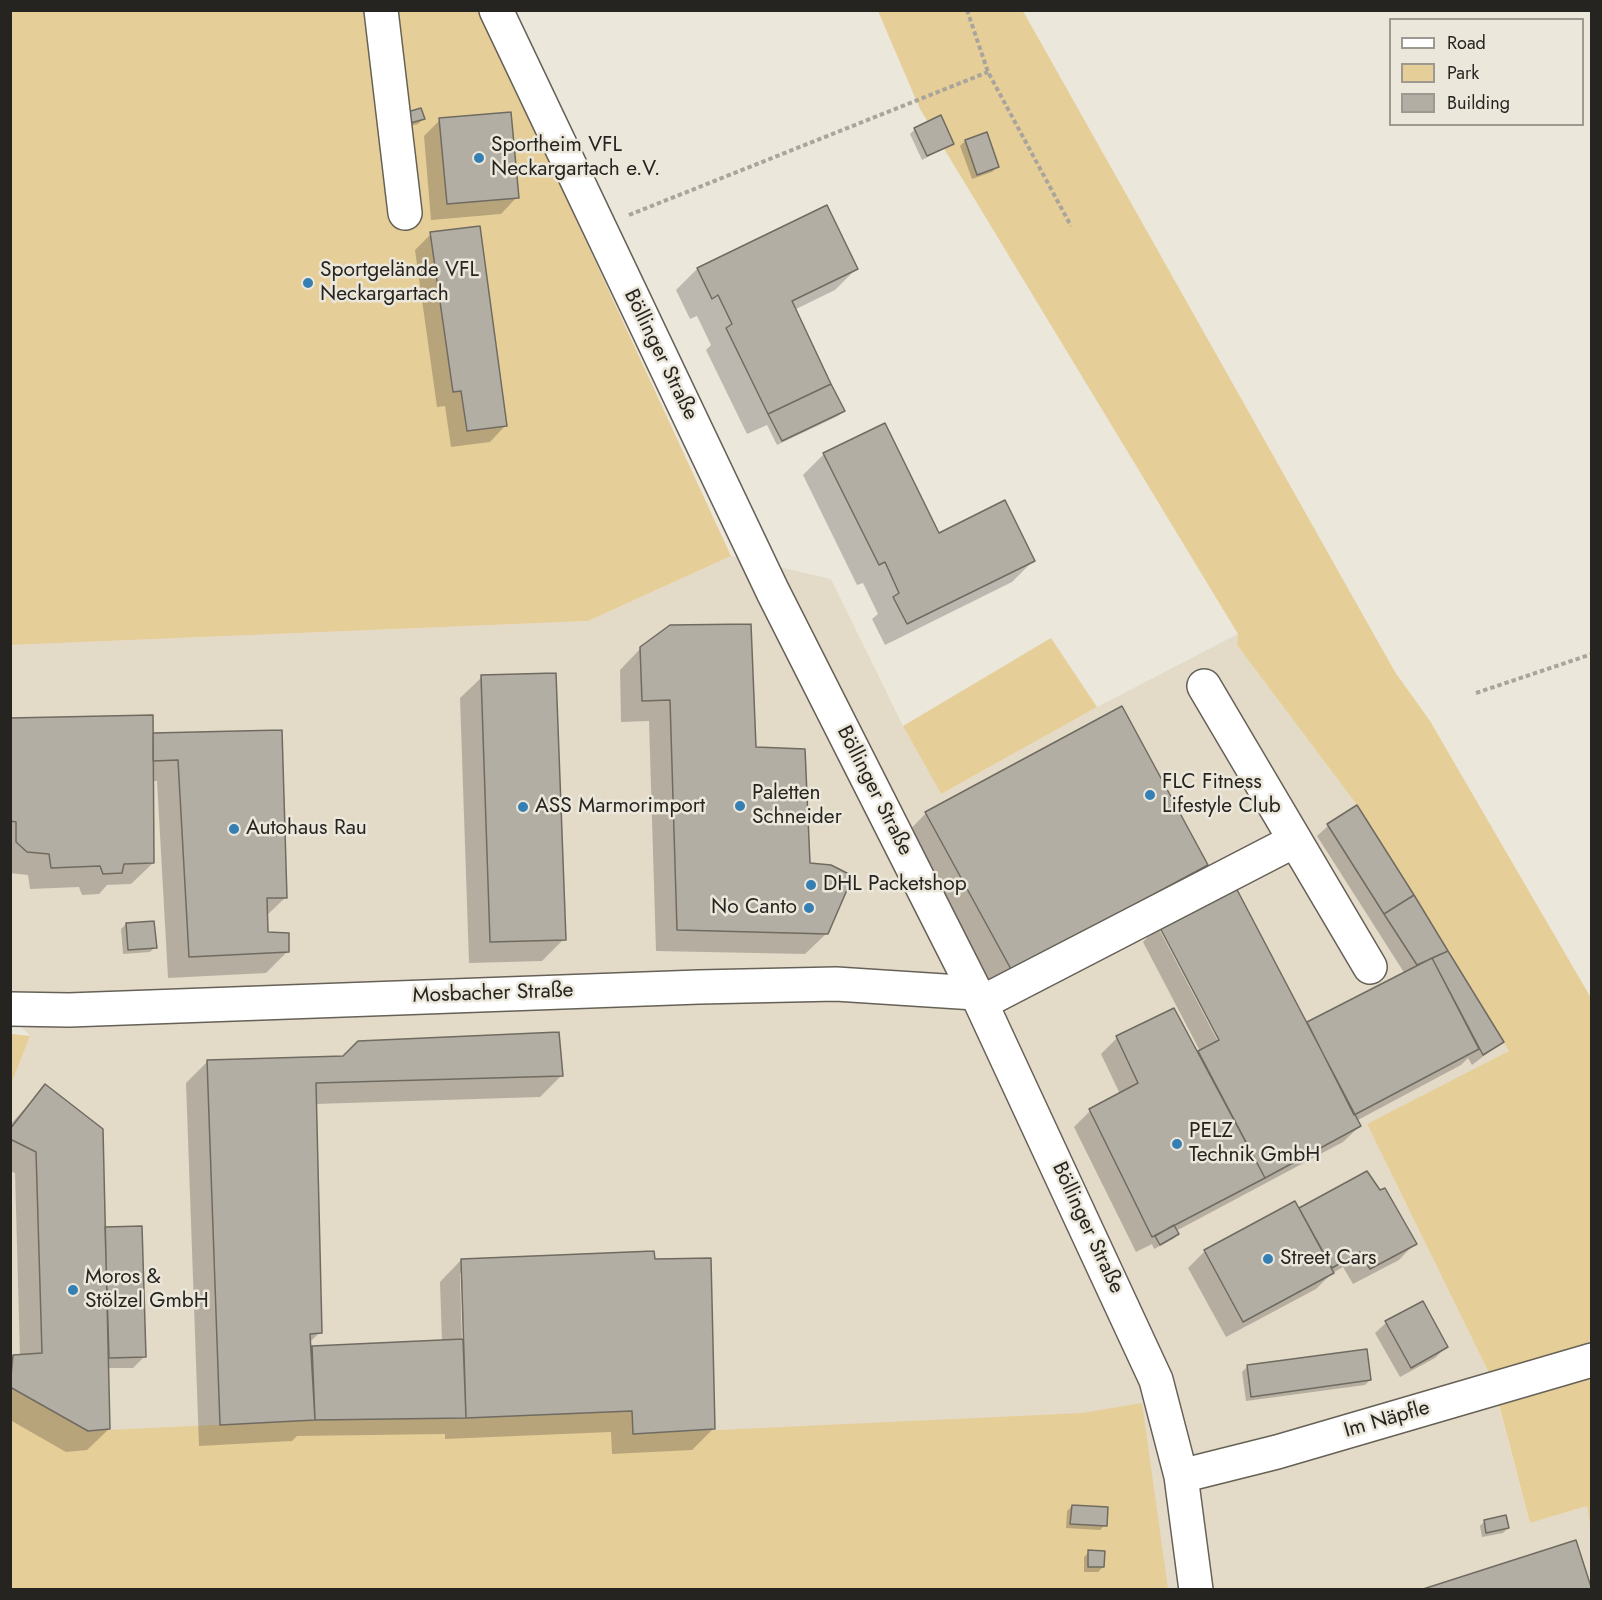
<!DOCTYPE html>
<meta charset="utf-8">
<style>
body{margin:0}
#map{position:relative;width:1602px;height:1600px;overflow:hidden;background:#ece7db;font-family:Jost,sans-serif}
canvas{display:block}
.frame{position:absolute;inset:0;border:12px solid #262420;pointer-events:none}
.legend{position:absolute;left:1389px;top:18px;width:195px;height:108px;box-sizing:border-box;background:#ece7db;border:2px solid #9d9990;margin:0;padding:8px 10px;list-style:none;font-size:18px;color:#262420}
.legend li{display:flex;align-items:center;gap:12px;height:30px}
.legend b{width:30px;border:2px solid #9d9990}
</style>
<div id="map">
<canvas width="1602" height="1600"></canvas>
<div class="frame"></div>
<ul class="legend">
<li><b style="height:8px;background:#fff"></b>Road</li>
<li><b style="height:16px;background:#e6ce99"></b>Park</li>
<li><b style="height:16px;background:#b3aea3"></b>Building</li>
</ul>
</div>
<script>
const ctx = document.querySelector('canvas').getContext('2d');
ctx.lineJoin = 'round';
function fill(path, color) { ctx.fillStyle = color; ctx.fill(path, 'evenodd'); }
const shape = rows => new Path2D(rows.map(r => 'M' + r).join(''));
function stroke(path, color, width, dash) { ctx.strokeStyle = color; ctx.lineWidth = width; ctx.lineCap = dash ? 'butt' : 'round'; ctx.setLineDash(dash || []); ctx.stroke(path); }
function drawText(font, color, halo, rows, align = 'center') {
  ctx.font = font + ' Jost,sans-serif'; ctx.lineWidth = 5; ctx.setLineDash([]); ctx.textBaseline = 'middle'; ctx.strokeStyle = halo; ctx.fillStyle = color; for (const [text, x, y, turn = 0] of rows) {
    ctx.save(); ctx.translate(x, y); ctx.rotate((+turn || 0) * Math.PI / 180); ctx.textAlign = isNaN(turn) ? turn : align; if (halo) ctx.strokeText(text, 0, 0); ctx.fillText(text, 0, 0); ctx.restore();
  }
}
const built = shape([
 [731,556,831,579,903,726,941,794,1097,707,1238,634,1237,645,1357,805,1510,1052,1367,1124,1491,1377,1530,1523,1587,1506,1591,1532,1591,1589,11,1589,10,1084,30,1036,10,1014,10,645,588,621]
]);
const green = shape([
 [10,11,480,11,731,556,588,621,11,645],
 [878,11,1023,11,1395,672,1430,721,1591,998,1591,1346,1491,1377,1367,1124,1509,1051,1357,805,1237,645,1238,634,920,109],
 [1051,638,1097,707,941,794,903,726],
 [11,1034,30,1036,11,1084,10,1034],
 [1591,1373,1591,1532,1587,1506,1530,1523,1498,1401],
 [10,1387,88,1431,315,1420,466,1418,632,1411,633,1434,1082,1413,1142,1403,1168,1589,11,1589]
]);
const shadow = shape([
 [399,119,423,119,418,124,402,128],
 [440,120,517,197,501,214,431,220,424,136],
 [915,129,952,144,922,160,910,134],
 [986,134,997,167,992,172,972,179,960,146,965,141],
 [431,234,506,425,490,442,451,447,445,406,437,407,415,250],
 [697,269,856,269,835,290,794,310,843,411,838,416,777,445,767,425,747,434,706,350,711,345,697,316,690,319,676,290],
 [824,454,939,535,1033,561,1012,582,885,645,872,619,878,614,863,583,857,585,803,475],
 [641,648,754,748,808,865,827,933,805,954,656,951,649,721,621,722,620,670],
 [482,677,564,939,542,961,469,963,460,698],
 [10,719,151,734,280,731,286,897,266,916,267,934,287,952,266,973,168,978,157,781,152,781,153,863,131,884,107,885,99,894,82,895,79,887,30,889,28,875,10,873],
 [926,813,1207,865,1185,886,990,992,905,835],
 [1328,826,1502,1042,1472,1065,1468,1058,1461,1065,1356,1121,1360,1126,1343,1142,1176,1231,1178,1234,1173,1239,1154,1249,1152,1244,1136,1252,1074,1127,1090,1111,1120,1094,1101,1054,1117,1038,1197,1053,1200,1051,1143,942,1159,925,1306,1024,1405,974,1317,836],
 [1159,929,1162,929,1223,1046,1221,1047],
 [126,924,155,947,150,952,123,954,121,929],
 [208,1061,561,1076,540,1097,315,1104,320,1332,309,1343,310,1350,312,1347,442,1342,440,1282,461,1260,653,1260,713,1429,692,1450,612,1454,611,1432,445,1439,445,1434,297,1436,292,1441,199,1446,186,1083],
 [460,1273,463,1273,465,1341,462,1341],
 [45,1086,144,1357,133,1368,107,1368,109,1429,87,1450,66,1452,10,1420,10,1360,20,1356,15,1173,10,1171,10,1125],
 [1367,1173,1415,1243,1399,1260,1353,1284,1343,1267,1331,1274,1316,1289,1226,1337,1188,1268,1205,1251,1295,1203,1299,1210],
 [1386,1323,1446,1347,1435,1358,1400,1377,1375,1333],
 [1247,1367,1370,1380,1365,1385,1246,1401,1242,1372],
 [1072,1506,1105,1525,1100,1530,1066,1528,1067,1511],
 [1485,1521,1508,1528,1503,1533,1482,1537,1480,1526],
 [1089,1552,1103,1567,1098,1572,1084,1572,1084,1557]
]);
const building = shape([
 [421,108,425,119,407,124,404,113,421,108],
 [511,112,519,198,447,204,439,118,511,112],
 [941,115,954,144,927,156,914,128,941,115],
 [987,132,999,167,977,175,965,140,987,132],
 [827,205,858,269,792,301,831,384,768,414,726,328,732,324,718,295,712,299,697,268,827,205],
 [480,226,507,426,467,431,461,391,453,392,430,232,480,226],
 [831,384,845,411,782,441,768,414,831,384],
 [885,423,939,533,1005,500,1035,561,907,624,893,597,899,593,885,562,879,565,823,453,885,423],
 [751,624,756,747,805,749,810,863,831,865,853,876,828,934,677,930,670,700,642,701,640,647,670,625,751,624],
 [556,673,566,940,490,942,481,675,556,673],
 [1122,706,1208,865,1012,971,925,812,1122,706],
 [153,715,154,863,124,864,122,873,103,874,100,866,51,868,49,854,27,852,16,842,16,822,10,821,10,718,153,715],
 [282,730,287,898,267,898,268,932,289,933,289,952,189,957,178,760,153,761,153,733,282,730],
 [1357,805,1414,895,1384,914,1327,824,1357,805],
 [1234,884,1361,1126,1265,1178,1198,1051,1219,1040,1158,924,1234,884],
 [1414,895,1448,951,1417,965,1384,914,1414,895],
 [154,921,157,948,128,950,126,923,154,921],
 [1448,951,1504,1042,1483,1055,1432,958,1448,951],
 [1432,958,1479,1049,1354,1115,1307,1022,1432,958],
 [1174,1008,1265,1178,1152,1237,1089,1109,1138,1083,1116,1036,1174,1008],
 [559,1032,563,1076,316,1083,322,1333,310,1334,315,1420,220,1425,207,1060,343,1056,358,1041,559,1032],
 [45,1084,103,1129,110,1429,88,1431,10,1387,13,1355,42,1353,36,1152,10,1139,10,1129,45,1084],
 [1367,1171,1380,1190,1385,1188,1417,1244,1370,1269,1360,1252,1332,1268,1299,1208,1367,1171],
 [1295,1201,1334,1273,1243,1322,1204,1250,1295,1201],
 [1174,1225,1179,1234,1160,1245,1155,1236,1174,1225],
 [142,1226,146,1357,109,1358,105,1227,142,1226],
 [654,1251,655,1259,711,1258,715,1429,633,1434,632,1411,466,1418,461,1259,654,1251],
 [1423,1301,1448,1347,1411,1368,1385,1321,1423,1301],
 [463,1339,466,1418,315,1420,312,1346,463,1339],
 [1367,1349,1371,1380,1251,1397,1247,1365,1367,1349],
 [1072,1505,1108,1507,1107,1526,1070,1524,1072,1505],
 [1506,1515,1509,1528,1486,1533,1484,1520,1506,1515],
 [1576,1540,1592,1590,1420,1590,1576,1540],
 [1088,1550,1105,1551,1104,1567,1088,1567,1088,1550]
]);
const path = shape([
 [967,10,988,72,1071,226],
 [629,215,988,72],
 [1476,693,1592,654]
]);
const minor = shape([
 [381,10,405,213],
 [496,10,773,592,981,1003,1156,1380,1181,1476,1196,1590],
 [1204,686,1370,967],
 [981,1003,1294,841],
 [10,1009,69,1010,699,987,836,984,975,993],
 [1181,1476,1277,1452,1592,1360]
]);
const markers = [
 [479,158,6,"#357fb3"],
 [308,283,6,"#357fb3"],
 [1150,795,6,"#357fb3"],
 [740,806,6,"#357fb3"],
 [523,807,6,"#357fb3"],
 [234,829,6,"#357fb3"],
 [811,885,6,"#357fb3"],
 [809,908,6,"#357fb3"],
 [1177,1144,6,"#357fb3"],
 [1268,1259,6,"#357fb3"],
 [73,1290,6,"#357fb3"]
];
const poiNames = [
 ["Sportheim VFL",491,146],
 ["Neckargartach e.V.",491,170],
 ["Sportgelände VFL",320,271],
 ["Neckargartach",320,295],
 ["FLC Fitness",1162,783],
 ["Lifestyle Club",1162,807],
 ["Paletten",752,794],
 ["Schneider",752,818],
 ["ASS Marmorimport",535,807],
 ["Autohaus Rau",246,829],
 ["DHL Packetshop",823,885],
 ["No Canto",797,908,"right"],
 ["PELZ",1189,1132],
 ["Technik GmbH",1189,1156],
 ["Street Cars",1280,1259],
 ["Moros &",85,1278],
 ["Stölzel GmbH",85,1302]
];
const streetNames = [
 ["Böllinger Straße",660,355,64],
 ["Böllinger Straße",874,791,63],
 ["Mosbacher Straße",493,994,-2],
 ["Böllinger Straße",1087,1228,65],
 ["Im Näpfle",1387,1420,-16]
];
fill(built, '#e3dac8');
fill(green, '#e6ce99');
fill(shadow, '#0003');
fill(building, '#b3aea3');
stroke(building, '#706b61', 1.5);
stroke(minor, '#666157', 36);
stroke(path, '#a9a59c', 4, [4.5, 3]);
stroke(minor, '#fff', 33);
for (const [x, y, r, color] of markers) { const dot = new Path2D(); dot.arc(x, y, r, 0, 2 * Math.PI); ctx.fillStyle = color; ctx.fill(dot); stroke(dot, '#ece7db', 2); }
drawText('21px', '#262420', '#ece7db', poiNames, 'left');
drawText('21px', '#262420', '#ece7db', streetNames);
</script>
